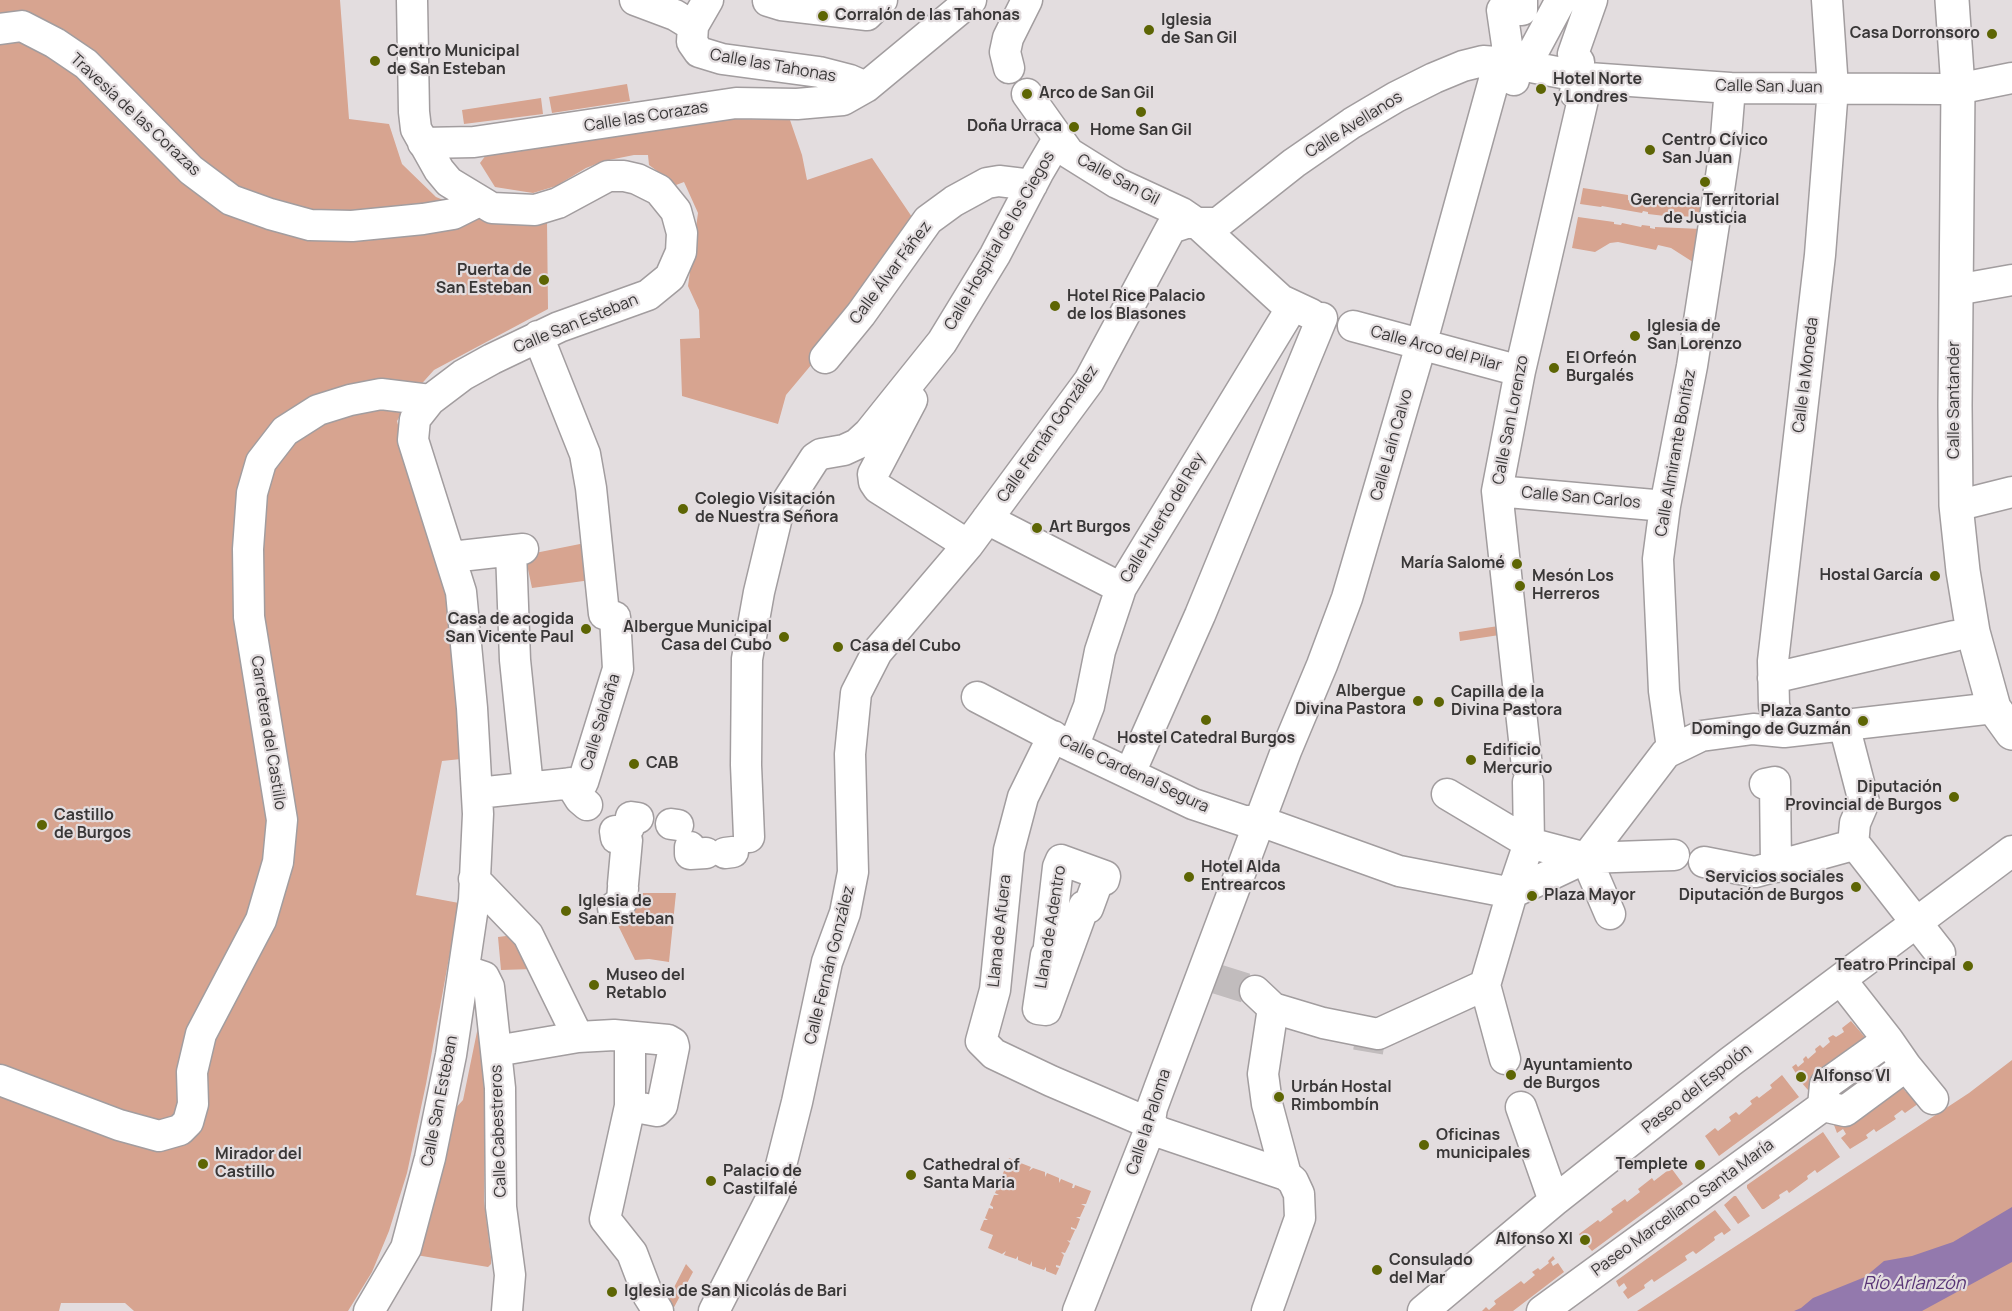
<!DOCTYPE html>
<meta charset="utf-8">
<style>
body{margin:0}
canvas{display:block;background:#e3dddf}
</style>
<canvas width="2012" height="1311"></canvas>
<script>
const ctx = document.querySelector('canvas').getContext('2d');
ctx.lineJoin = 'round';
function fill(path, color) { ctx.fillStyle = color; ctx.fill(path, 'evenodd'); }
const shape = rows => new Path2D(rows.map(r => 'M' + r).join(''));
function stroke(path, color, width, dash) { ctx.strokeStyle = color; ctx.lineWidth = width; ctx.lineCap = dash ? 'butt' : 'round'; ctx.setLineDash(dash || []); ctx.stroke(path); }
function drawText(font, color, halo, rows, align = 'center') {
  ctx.font = font + ' Manrope,sans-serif'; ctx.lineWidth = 4.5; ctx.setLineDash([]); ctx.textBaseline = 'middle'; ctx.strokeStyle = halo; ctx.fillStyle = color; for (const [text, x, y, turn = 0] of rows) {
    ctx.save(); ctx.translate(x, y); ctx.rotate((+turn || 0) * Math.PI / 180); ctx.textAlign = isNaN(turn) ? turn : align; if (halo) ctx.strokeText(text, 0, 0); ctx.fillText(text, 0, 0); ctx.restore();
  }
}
const green = shape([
 [0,0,340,0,349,119,389,124,402,164,436,197,501,224,547,221,548,309,434,370,416,390,397,421,409,468,450,592,461,759,442,761,416,895,459,903,426,1084,407,1173,389,1231,372,1272,348,1311,134,1311,125,1303,61,1303,59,1311,0,1311],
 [627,84,630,101,552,113,549,97],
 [541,98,543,114,464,124,462,110],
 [727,119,790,120,802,155,807,180,872,158,912,217,896,247,817,358,786,395,778,424,682,396,680,339,700,338,699,310,688,286,698,213,684,182,676,185,649,165,648,155,634,155,604,161,586,168,556,186,533,193,495,187,480,163,486,155],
 [1583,188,1628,195,1628,200,1705,206,1704,217,1671,216,1666,214,1665,216,1648,214,1648,212,1643,211,1642,213,1602,206,1601,207,1580,204],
 [1578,217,1614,222,1614,224,1621,225,1622,223,1641,227,1642,225,1650,226,1650,228,1655,229,1655,227,1702,229,1696,264,1671,248,1658,245,1656,250,1618,242,1610,243,1595,252,1572,248],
 [585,543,591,580,532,588,525,555],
 [1505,625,1506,634,1460,641,1459,632],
 [636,893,676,893,669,962,649,959,635,960,612,913],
 [506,936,519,941,533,969,501,970,498,937],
 [1851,1021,1869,1042,1868,1046,1808,1090,1801,1082,1806,1078,1802,1072,1797,1075,1792,1067,1796,1064,1798,1067,1804,1062,1803,1059,1806,1056,1808,1059,1816,1052,1815,1049,1820,1045,1823,1048,1830,1042,1828,1038,1833,1035,1836,1037,1844,1032,1842,1028],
 [479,1022,489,1089,485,1138,484,1201,491,1257,491,1264,488,1267,416,1255,437,1190,453,1111,463,1100],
 [2012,1060,2012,1311,1637,1311,1969,1093],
 [1782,1075,1799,1097,1719,1156,1705,1136,1715,1128,1718,1131,1731,1121,1729,1117,1736,1112,1739,1115,1752,1104,1750,1101,1757,1096,1759,1098,1772,1088,1770,1085],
 [1894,1082,1899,1083,1906,1092,1913,1088,1922,1101,1905,1113,1902,1110,1894,1116,1896,1119,1876,1132,1874,1129,1866,1135,1868,1138,1850,1149,1841,1138,1846,1134,1843,1129,1837,1133,1834,1125],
 [1823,1132,1840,1157,1817,1173,1815,1170,1807,1176,1808,1179,1789,1193,1787,1190,1779,1195,1780,1198,1764,1209,1762,1209,1747,1188,1747,1185],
 [1009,1158,1016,1161,1016,1165,1018,1162,1031,1167,1029,1171,1033,1168,1045,1172,1045,1177,1047,1173,1059,1178,1059,1183,1061,1179,1073,1184,1072,1188,1074,1188,1075,1185,1091,1191,1086,1204,1081,1204,1085,1206,1080,1217,1076,1217,1080,1219,1076,1229,1071,1227,1071,1229,1075,1230,1070,1241,1067,1240,1070,1243,1065,1253,1061,1252,1064,1255,1060,1266,1056,1265,1056,1267,1059,1268,1056,1275,1046,1271,1046,1267,1044,1270,1032,1266,1032,1261,1030,1265,1018,1260,1018,1256,1016,1259,1004,1255,1006,1251,1002,1254,988,1248,993,1235,980,1230,984,1220,988,1220,985,1218,989,1208,993,1209,993,1207,990,1205,994,1195,999,1195,995,1193,1000,1181,1003,1182,1004,1181,1001,1179,1005,1168,1009,1169,1006,1166],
 [1669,1165,1683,1184,1592,1251,1585,1243,1589,1239,1586,1235,1581,1238,1579,1234,1598,1220,1600,1222,1613,1212,1611,1209,1625,1199,1627,1202,1640,1192,1638,1189,1652,1178,1654,1181,1667,1171,1665,1168],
 [1734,1196,1736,1196,1750,1216,1738,1224,1724,1205],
 [1715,1210,1731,1230,1724,1235,1722,1232,1714,1237,1715,1240,1696,1254,1693,1251,1685,1256,1687,1260,1654,1282,1652,1279,1644,1285,1645,1288,1628,1299,1623,1292,1627,1288,1624,1283,1619,1287,1616,1281],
 [1553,1256,1555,1259,1551,1262,1553,1266,1558,1263,1564,1272,1513,1311,1482,1311,1486,1307,1489,1310,1496,1304,1494,1301,1521,1281,1524,1284,1535,1275,1532,1272,1538,1268,1540,1270,1549,1263,1548,1261],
 [686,1264,693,1272,672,1311,666,1303]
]);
const water = shape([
 [2012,1207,2012,1262,1922,1311,1794,1311,1801,1308,1813,1298,1865,1277,1884,1261,1912,1256,1953,1242]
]);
const minorTunnel = shape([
 [1217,979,1255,991],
 [1368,1052,1369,1046]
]);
const minor = shape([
 [635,0,675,15,693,26,692,42,699,52,722,59,819,72,850,80,866,87],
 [768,1,781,5,867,15,882,0],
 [693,26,708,0],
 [0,29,22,26,55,43,86,64,191,170,231,200,270,214,310,225,352,226,423,219,453,214,479,201],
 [1526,65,1561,0],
 [1009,68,1005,52,1008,38,1027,0],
 [1514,80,1512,79,1502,10,1522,10,1522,0],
 [1575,93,1579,62,1573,54,1592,0],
 [1027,94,1069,153,1117,183,1182,213,1198,224,1281,300,1311,314],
 [423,143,474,142,736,103,797,104,843,100,866,87,971,0],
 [1956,290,2012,280],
 [1353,326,1520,371],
 [825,358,861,314,928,220,954,201,987,183,999,181,1032,185],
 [912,400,873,474,874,482,878,488,968,545],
 [1497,491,1665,506],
 [1968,503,2012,492],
 [987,519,1121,588],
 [511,551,515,660,528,787],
 [451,557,523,549],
 [1773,678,1954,636],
 [977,697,1067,744,1193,804,1244,821,1260,821,1399,871,1512,893,1586,858,1666,753,1701,736,1753,729,1784,732,1994,708],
 [1844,725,1864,802,1855,823,1853,845],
 [1784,732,1774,706,1773,661,1820,255,1833,88,1827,0],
 [1053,736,1023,797,1009,850,995,990,981,1041,994,1054,1051,1081,1149,1123,1159,1132,1286,1175],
 [1073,747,1089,706,1100,651,1121,588,1292,307],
 [1672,748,1664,691,1658,559,1665,506,1692,366,1714,224,1725,149,1730,88],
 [1527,767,1497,491,1520,371,1588,78],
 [1130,773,1200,615,1322,318],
 [570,783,580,799,587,805],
 [1765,784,1775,782,1776,867],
 [477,793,583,782,618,669,615,617,604,614,591,488,585,454,538,336],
 [1447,794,1529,843,1586,858,1674,855],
 [671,824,678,825],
 [629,827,631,817,638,818],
 [615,831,616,838,627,840,623,884],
 [749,837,746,765,747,659,759,592,777,517,815,458,821,454,844,450,857,444,869,433,942,342,995,255,1038,173,1058,139],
 [1853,845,1858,848,1940,953],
 [690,847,690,854,706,853],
 [725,853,733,852],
 [1586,858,1610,914],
 [1061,860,1105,876,1104,880,1099,878,1088,908,1084,906,1046,1010,1038,1009,1046,955,1048,955,1058,867,1061,860],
 [1704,862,1755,872,1853,845],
 [474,879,528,935,578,1037],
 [613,908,622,901,623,888],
 [1841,980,1888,1040],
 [462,982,475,974,484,977,489,987,500,1088,501,1207,510,1275,507,1311],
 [1485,985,1505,1059],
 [1255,991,1273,1008,1323,1023,1378,1034,1485,985,1512,893,1529,843,1528,782],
 [496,1051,578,1037,614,1035,668,1040,673,1043,674,1047,662,1106,657,1111,630,1106,630,1037],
 [1906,1066,1933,1099],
 [0,1080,119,1125,159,1136,180,1130,188,1122,193,1104,192,1072,201,1034,261,920,278,862,282,820,249,617,248,549,252,493,261,462,285,431,318,410,350,400,381,394,430,400],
 [630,1106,605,1219,632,1253,648,1295,658,1311],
 [1521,1107,1554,1201],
 [369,1311,406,1248,430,1158,451,1055,474,900,478,814,472,708,461,592,413,440,415,419,430,400,463,375,492,359,559,327,648,295,670,277,681,252,682,233,676,211,659,190,637,179,624,176,608,176,558,203,535,210,492,208,449,182,439,170,416,129,414,112,412,0],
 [714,1311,774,1193,797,1102,827,962,845,913,853,872,850,754,856,693,877,652,968,545,1089,381,1171,228,1186,223,1218,223,1294,163,1352,123,1396,97,1434,78,1463,66,1483,61,1510,63,1588,78,1730,88,1945,89,1962,88,2012,78],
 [1078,1311,1148,1134,1152,1108,1159,1089,1286,751,1322,665,1347,598,1421,345,1499,62],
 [1267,1311,1300,1218,1299,1194,1293,1181,1286,1175,1267,1104,1263,1074,1273,1008],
 [1423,1311,1554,1201,1730,1062,2012,851],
 [1542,1311,1823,1106,1845,1111,1906,1066,1888,1040,1825,1085,1823,1106]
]);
const major = shape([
 [1952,0,1958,88,1955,405,1956,505,1963,571,1973,632,1994,708,2012,733]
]);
const markers = [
 [823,16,6,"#5d6504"],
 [1149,30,6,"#5d6504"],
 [1992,34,6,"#5d6504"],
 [375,61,6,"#5d6504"],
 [1541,89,6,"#5d6504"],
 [1027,94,6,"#5d6504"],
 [1141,112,6,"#5d6504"],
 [1074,127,6,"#5d6504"],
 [1650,150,6,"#5d6504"],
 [1705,182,6,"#5d6504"],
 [544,280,6,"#5d6504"],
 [1055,306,6,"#5d6504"],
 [1635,336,6,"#5d6504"],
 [1554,368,6,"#5d6504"],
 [683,509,6,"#5d6504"],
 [1037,528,6,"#5d6504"],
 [1517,564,6,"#5d6504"],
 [1935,576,6,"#5d6504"],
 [1520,586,6,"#5d6504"],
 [586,629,6,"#5d6504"],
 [784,637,6,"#5d6504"],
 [838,647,6,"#5d6504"],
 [1418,701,6,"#5d6504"],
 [1439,702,6,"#5d6504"],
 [1206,720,6,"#5d6504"],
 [1863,721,6,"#5d6504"],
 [1471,760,6,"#5d6504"],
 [634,764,6,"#5d6504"],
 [1954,797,6,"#5d6504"],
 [42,825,6,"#5d6504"],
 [1189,877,6,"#5d6504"],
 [1856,887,6,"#5d6504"],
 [1532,896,6,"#5d6504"],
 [566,911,6,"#5d6504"],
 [1968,966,6,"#5d6504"],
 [594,985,6,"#5d6504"],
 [1511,1075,6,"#5d6504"],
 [1801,1077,6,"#5d6504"],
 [1279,1097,6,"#5d6504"],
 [1424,1145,6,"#5d6504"],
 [203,1164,6,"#5d6504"],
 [1700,1165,6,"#5d6504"],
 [911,1175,6,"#5d6504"],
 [711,1181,6,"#5d6504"],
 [1585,1240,6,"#5d6504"],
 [1377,1270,6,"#5d6504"],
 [612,1292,6,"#5d6504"]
];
const poiNames = [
 ["Corralón de las Tahonas",835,16],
 ["Iglesia",1161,21],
 ["de San Gil",1161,39],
 ["Casa Dorronsoro",1980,34,"right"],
 ["Centro Municipal",387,52],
 ["de San Esteban",387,70],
 ["Hotel Norte",1553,80],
 ["y Londres",1553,98],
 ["Arco de San Gil",1039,94],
 ["Doña Urraca",1062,127,"right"],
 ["Home San Gil",1141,131,"center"],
 ["Centro Cívico",1662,141],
 ["San Juan",1662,159],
 ["Gerencia Territorial",1705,201,"center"],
 ["de Justicia",1705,219,"center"],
 ["Puerta de",532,271,"right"],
 ["San Esteban",532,289,"right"],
 ["Hotel Rice Palacio",1067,297],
 ["de los Blasones",1067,315],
 ["Iglesia de",1647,327],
 ["San Lorenzo",1647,345],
 ["El Orfeón",1566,359],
 ["Burgalés",1566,377],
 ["Colegio Visitación",695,500],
 ["de Nuestra Señora",695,518],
 ["Art Burgos",1049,528],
 ["María Salomé",1505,564,"right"],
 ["Hostal García",1923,576,"right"],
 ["Mesón Los",1532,577],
 ["Herreros",1532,595],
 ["Casa de acogida",574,620,"right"],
 ["San Vicente Paul",574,638,"right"],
 ["Albergue Municipal",772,628,"right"],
 ["Casa del Cubo",772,646,"right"],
 ["Casa del Cubo",850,647],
 ["Albergue",1406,692,"right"],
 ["Divina Pastora",1406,710,"right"],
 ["Capilla de la",1451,693],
 ["Divina Pastora",1451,711],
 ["Plaza Santo",1851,712,"right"],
 ["Domingo de Guzmán",1851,730,"right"],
 ["Hostel Catedral Burgos",1206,739,"center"],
 ["Edificio",1483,751],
 ["Mercurio",1483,769],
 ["CAB",646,764],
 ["Diputación",1942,788,"right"],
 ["Provincial de Burgos",1942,806,"right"],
 ["Castillo",54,816],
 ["de Burgos",54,834],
 ["Hotel Alda",1201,868],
 ["Entrearcos",1201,886],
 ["Servicios sociales",1844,878,"right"],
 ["Diputación de Burgos",1844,896,"right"],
 ["Plaza Mayor",1544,896],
 ["Iglesia de",578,902],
 ["San Esteban",578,920],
 ["Teatro Principal",1956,966,"right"],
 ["Museo del",606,976],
 ["Retablo",606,994],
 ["Ayuntamiento",1523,1066],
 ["de Burgos",1523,1084],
 ["Alfonso VI",1813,1077],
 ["Urbán Hostal",1291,1088],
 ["Rimbombín",1291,1106],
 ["Oficinas",1436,1136],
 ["municipales",1436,1154],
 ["Mirador del",215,1155],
 ["Castillo",215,1173],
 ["Templete",1688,1165,"right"],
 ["Cathedral of",923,1166],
 ["Santa Maria",923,1184],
 ["Palacio de",723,1172],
 ["Castilfalé",723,1190],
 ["Alfonso XI",1573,1240,"right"],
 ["Consulado",1389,1261],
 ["del Mar",1389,1279],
 ["Iglesia de San Nicolás de Bari",624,1292]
];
const streetNames = [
 ["Calle las Tahonas",773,66,10],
 ["Calle San Juan",1769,87,1],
 ["Travesía de las Corazas",135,115,43],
 ["Calle las Corazas",646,117,-9],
 ["Calle Avellanos",1354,125,-32],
 ["Calle San Gil",1118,180,28],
 ["Calle Hospital de los Ciegos",1000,241,-60],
 ["Calle Álvar Fáñez",891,273,-53],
 ["Calle San Esteban",576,324,-22],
 ["Calle Arco del Pilar",1436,349,15],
 ["Calle la Moneda",1806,375,-83],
 ["Calle Santander",1955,400,-90],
 ["Calle San Lorenzo",1511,420,-79],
 ["Calle Fernán González",1048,434,-55],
 ["Calle Laín Calvo",1392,445,-74],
 ["Calle Almirante Bonifaz",1676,453,-80],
 ["Calle San Carlos",1581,498,5],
 ["Calle Huerto del Rey",1163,518,-59],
 ["Calle Saldaña",601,722,-73],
 ["Carretera del Castillo",268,733,81],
 ["Calle Cardenal Segura",1134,774,25],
 ["Llana de Adentro",1051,927,-81],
 ["Llana de Afuera",1000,931,-84],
 ["Calle Fernán González",830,965,-76],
 ["Paseo del Espolón",1697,1089,-38],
 ["Calle San Esteban",440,1101,-79],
 ["Calle la Paloma",1149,1122,-72],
 ["Calle Cabestreros",499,1131,-92],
 ["Paseo Marceliano Santa María",1683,1208,-36]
];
const waterNames = [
 ["Río Arlanzón",1914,1284]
];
fill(green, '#d7a490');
fill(water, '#9379ad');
stroke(minorTunnel, '#c1bcbd', 30, [30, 15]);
stroke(minor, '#a29d9f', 33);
stroke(major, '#a29d9f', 36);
stroke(minor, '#fff', 30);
stroke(major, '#fff', 33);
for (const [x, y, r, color] of markers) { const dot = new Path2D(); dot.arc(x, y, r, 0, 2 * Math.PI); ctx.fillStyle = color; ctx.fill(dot); stroke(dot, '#e3dddf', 2); }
drawText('bold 16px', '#393737', '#e3dddf', poiNames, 'left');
drawText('16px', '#393737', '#e3dddf', streetNames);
drawText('italic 18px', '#583476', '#e3dddf', waterNames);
</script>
